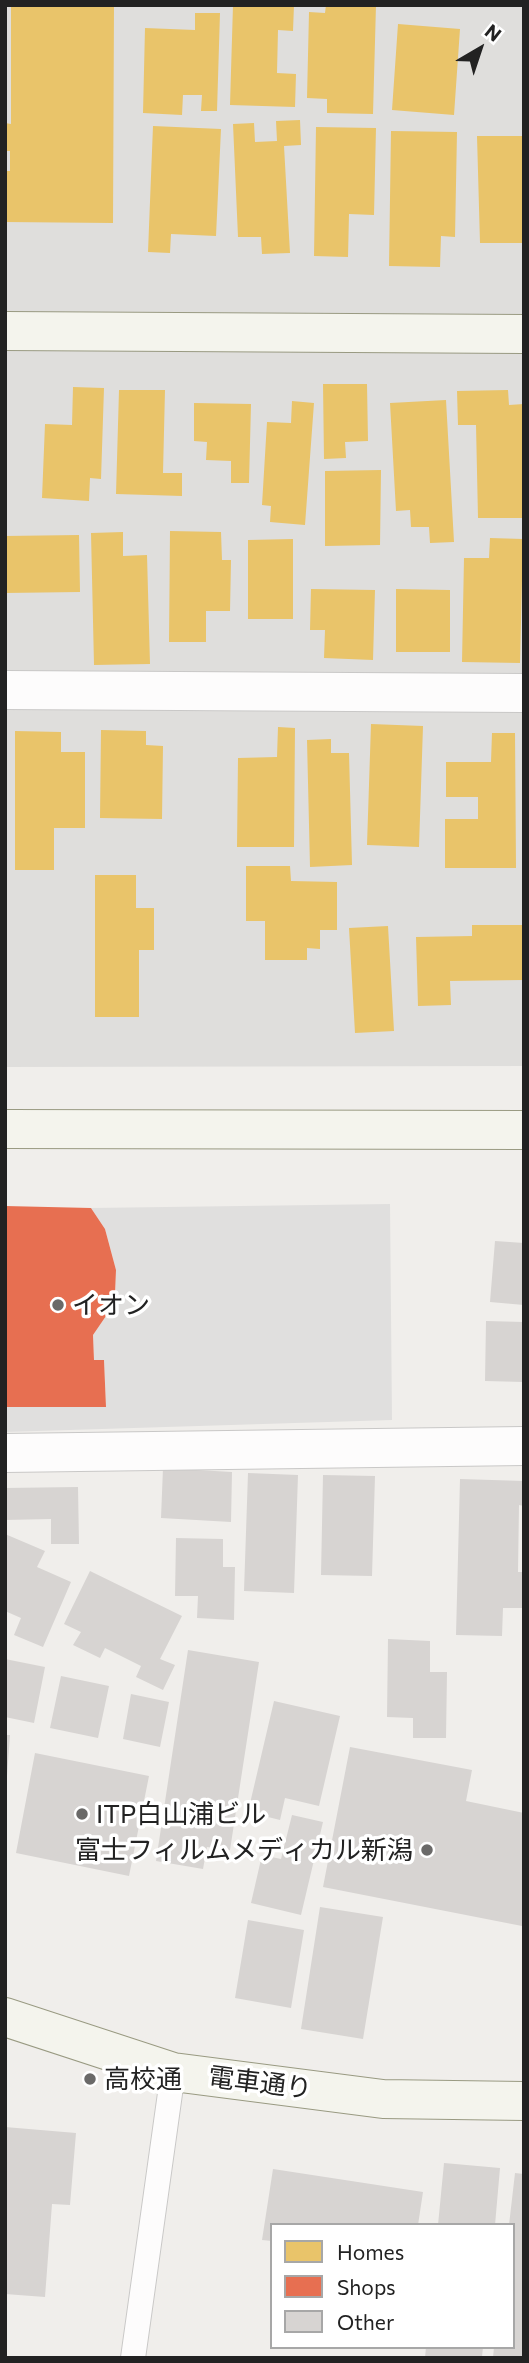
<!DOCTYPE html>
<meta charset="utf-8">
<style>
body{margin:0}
#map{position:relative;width:529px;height:2363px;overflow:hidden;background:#f0eeeb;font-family:Commissioner,sans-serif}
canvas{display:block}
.frame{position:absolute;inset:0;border:7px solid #222;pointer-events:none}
.legend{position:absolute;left:270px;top:2223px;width:245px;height:126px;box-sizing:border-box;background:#fff;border:2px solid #a7a7a7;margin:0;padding:9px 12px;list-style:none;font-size:21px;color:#222}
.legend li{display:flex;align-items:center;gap:14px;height:35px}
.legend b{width:35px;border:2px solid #a7a7a7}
.north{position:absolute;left:445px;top:14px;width:70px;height:70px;-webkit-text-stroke:5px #fff;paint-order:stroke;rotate:39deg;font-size:19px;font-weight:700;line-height:28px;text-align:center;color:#222}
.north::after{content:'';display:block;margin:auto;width:24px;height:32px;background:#222;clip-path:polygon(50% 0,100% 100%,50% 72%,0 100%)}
</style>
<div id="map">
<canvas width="529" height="2363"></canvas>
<div class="frame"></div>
<ul class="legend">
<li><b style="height:19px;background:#e9c46a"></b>Homes</li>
<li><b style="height:19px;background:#e76f51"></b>Shops</li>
<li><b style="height:19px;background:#d7d4d2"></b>Other</li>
</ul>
<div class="north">N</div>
</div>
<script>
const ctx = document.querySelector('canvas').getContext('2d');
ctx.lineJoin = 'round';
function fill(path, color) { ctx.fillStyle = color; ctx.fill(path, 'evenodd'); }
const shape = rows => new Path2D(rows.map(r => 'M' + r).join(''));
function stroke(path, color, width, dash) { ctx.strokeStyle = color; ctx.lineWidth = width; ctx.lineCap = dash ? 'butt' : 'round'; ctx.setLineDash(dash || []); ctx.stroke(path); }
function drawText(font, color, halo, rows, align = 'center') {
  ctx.font = font + ' Commissioner,"Noto Sans JP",sans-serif'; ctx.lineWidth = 7; ctx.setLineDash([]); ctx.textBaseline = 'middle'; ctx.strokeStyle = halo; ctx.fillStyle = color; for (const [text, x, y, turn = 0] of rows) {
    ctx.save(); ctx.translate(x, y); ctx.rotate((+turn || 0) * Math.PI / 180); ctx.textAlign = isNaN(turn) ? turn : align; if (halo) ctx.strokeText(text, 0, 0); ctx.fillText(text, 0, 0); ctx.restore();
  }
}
const residential = shape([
 [5,5,524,5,524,1066,5,1067]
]);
const parking = shape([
 [390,1204,392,1420,5,1432,5,1407,106,1406,104,1360,94,1360,93,1335,106,1316,115,1294,116,1270,105,1229,91,1208]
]);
const homes = shape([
 [11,5,114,5,113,223,5,222,5,171,10,171,10,151,5,151,5,123,11,124],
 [233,5,294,5,293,31,278,30,277,73,296,74,295,107,230,105],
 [326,5,376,5,373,114,327,113,327,99,307,98,309,12,325,13],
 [195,13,220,13,217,111,201,111,202,95,183,95,182,115,143,113,145,28,195,30],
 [398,24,460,29,454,115,392,110],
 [300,120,301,145,284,146,290,253,262,254,261,237,238,237,233,124,254,123,255,142,277,141,276,121],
 [153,126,221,129,216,236,171,234,170,253,148,252],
 [316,127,376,128,374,215,349,214,348,257,314,256],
 [391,131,457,132,455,237,441,236,440,267,389,266],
 [477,136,524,136,523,243,480,243],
 [323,384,367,384,368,441,345,442,346,458,324,459],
 [73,387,104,388,101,479,90,478,89,501,42,498,45,424,72,425],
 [119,390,165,390,163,473,182,473,182,496,116,494],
 [508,390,509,405,524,404,524,518,478,518,476,425,458,425,457,391],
 [446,400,454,542,430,543,429,527,411,527,410,510,396,511,390,403],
 [292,401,314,403,305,525,270,522,271,506,262,505,267,422,291,423],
 [194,403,251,404,249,483,231,483,231,461,206,460,207,442,194,441],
 [381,470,380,545,325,546,325,471],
 [170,531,221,532,222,560,231,560,230,611,206,611,206,642,169,642],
 [123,532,123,556,147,555,150,664,94,665,91,533],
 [79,535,80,592,5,593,5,536],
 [490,538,523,539,520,663,462,662,464,558,489,558],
 [293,539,293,619,248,619,248,540],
 [311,589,375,590,373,660,324,658,325,630,310,630],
 [396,589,450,590,450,652,396,652],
 [371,724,423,726,419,847,367,845],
 [278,727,295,728,294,847,237,847,238,758,277,757],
 [101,730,146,731,146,745,163,746,162,819,100,818],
 [15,731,61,732,61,752,85,752,85,828,54,828,54,870,15,870],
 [492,733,515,733,516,868,445,868,445,819,478,819,478,797,446,797,446,762,491,762],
 [331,739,331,753,349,753,352,865,310,867,307,740],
 [246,866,290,866,291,881,337,882,337,930,320,930,320,949,307,948,307,960,265,960,265,921,246,921],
 [95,875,136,875,136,908,154,908,154,950,139,950,139,1017,95,1017],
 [472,925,522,925,523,980,450,981,451,1005,418,1006,416,937,472,936],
 [388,926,394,1031,355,1033,349,928]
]);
const shops = shape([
 [5,1206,91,1208,105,1229,116,1270,115,1294,106,1316,93,1335,94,1360,104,1360,106,1407,5,1407]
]);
const building = shape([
 [495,1241,524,1243,524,1305,490,1302],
 [486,1321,524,1322,524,1382,485,1381],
 [163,1468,232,1472,231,1522,161,1518],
 [248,1473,298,1475,294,1593,244,1591],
 [323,1475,375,1476,372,1576,321,1575],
 [460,1479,524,1481,524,1506,519,1505,518,1572,524,1572,524,1608,503,1608,502,1636,456,1635],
 [78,1487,79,1544,51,1544,51,1519,5,1520,5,1488],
 [5,1534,45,1551,37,1567,71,1582,43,1647,14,1635,21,1618,5,1611],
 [176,1538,223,1539,223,1567,235,1567,234,1620,197,1618,198,1596,175,1596],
 [90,1571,182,1616,160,1659,175,1665,163,1690,136,1677,141,1666,105,1648,100,1658,73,1645,81,1632,64,1624],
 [388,1639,430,1641,430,1672,447,1672,446,1738,413,1738,413,1718,387,1717],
 [188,1650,259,1662,230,1850,207,1847,203,1869,156,1861],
 [5,1659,45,1667,34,1723,5,1717],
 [61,1676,109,1686,98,1738,50,1728],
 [131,1694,169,1702,160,1747,123,1739],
 [274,1701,340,1716,319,1806,285,1798,280,1820,248,1812],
 [5,1735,10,1735,7,1776,5,1776],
 [350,1747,472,1770,466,1801,524,1813,522,1926,323,1887],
 [35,1753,149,1776,129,1876,16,1853],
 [292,1815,323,1822,301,1915,251,1903,262,1855,281,1859],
 [320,1907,383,1917,363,2039,301,2029],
 [248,1920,304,1930,291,2008,235,1998],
 [5,2127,76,2133,70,2205,52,2204,45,2297,5,2294],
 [444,2163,500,2168,495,2225,438,2225],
 [273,2169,423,2192,418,2225,272,2225,272,2241,262,2240],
 [515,2173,524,2174,524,2358,493,2358,494,2347,513,2347,513,2225,509,2225],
 [426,2347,483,2347,482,2357,425,2358]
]);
const lane = shape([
 [133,2358,173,2072]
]);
const street = shape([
 [5,690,524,693],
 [5,1453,524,1446]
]);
const secondary = shape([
 [5,331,524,334],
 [5,1129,524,1130],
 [5,2017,173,2072,383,2099,524,2101]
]);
const markers = [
 [58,1305,7,"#6a6968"],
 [82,1814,7,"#6a6968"],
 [427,1850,7,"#6a6968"],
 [90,2079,7,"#6a6968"]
];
const poiNames = [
 ["イオン",72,1305],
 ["ITP白山浦ビル",96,1814],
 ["富士フィルムメディカル新潟",413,1850,"right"],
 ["高校通",104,2079]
];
const streetNames = [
 ["電車通り",260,2083,7]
];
fill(residential, '#dfdedc');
fill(parking, '#e0dfde');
fill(homes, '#e9c46a');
fill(shops, '#e76f51');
fill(building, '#d7d4d2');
stroke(lane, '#c9c8c7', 26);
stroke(street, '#c9c8c7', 40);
stroke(secondary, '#999a82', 40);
stroke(lane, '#fdfcfc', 24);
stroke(street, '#fdfcfc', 38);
stroke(secondary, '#f4f4ed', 38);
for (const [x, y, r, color] of markers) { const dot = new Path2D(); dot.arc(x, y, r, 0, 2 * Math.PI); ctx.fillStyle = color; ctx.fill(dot); stroke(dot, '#fff', 2.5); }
drawText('26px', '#222', '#fff', poiNames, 'left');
drawText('26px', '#222', '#fff', streetNames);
</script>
